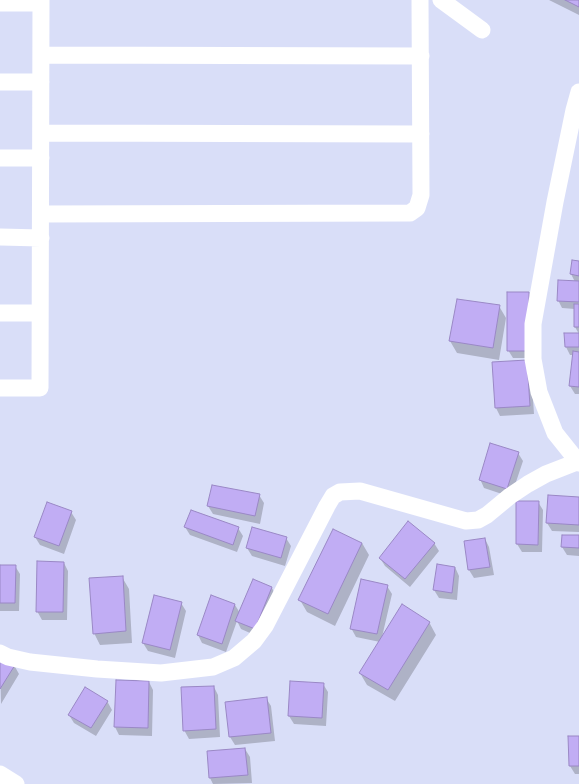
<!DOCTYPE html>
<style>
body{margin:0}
canvas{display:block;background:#d9def8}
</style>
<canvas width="579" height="784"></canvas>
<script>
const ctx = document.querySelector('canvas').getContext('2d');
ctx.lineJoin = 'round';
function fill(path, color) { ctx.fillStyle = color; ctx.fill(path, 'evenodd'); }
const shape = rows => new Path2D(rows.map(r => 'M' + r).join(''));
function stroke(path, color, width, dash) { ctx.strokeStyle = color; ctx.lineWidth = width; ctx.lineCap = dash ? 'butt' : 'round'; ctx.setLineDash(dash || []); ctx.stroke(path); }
const shadow = shape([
 [549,0,579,0,579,15],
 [573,261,579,262,579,394,575,394,570,386,574,355,570,355,566,347,565,334,579,334,575,327,575,309,562,308,558,300,575,282,571,274],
 [528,293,533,302,533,358,513,358,508,350],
 [499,306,506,318,499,360,457,353,450,341],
 [531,369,534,414,500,416,496,408],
 [518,453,523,461,511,497,484,488,480,479],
 [259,495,264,503,260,524,213,514,208,506],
 [579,498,579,532,552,531,547,523],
 [538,502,543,510,542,552,522,552,517,544],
 [71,512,76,520,64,554,40,545,35,537],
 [185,527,238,528,243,536,237,552,190,535],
 [563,536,579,536,579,556,567,555,562,547],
 [286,538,291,546,285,566,252,556,247,548],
 [485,539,489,547,494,575,474,578,469,570],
 [362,543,369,555,335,626,307,612,300,600],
 [434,543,439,551,410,587,385,566,380,558],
 [64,563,68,571,67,620,42,620,37,611],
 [437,565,455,567,459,576,457,600,439,598,434,590],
 [0,566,15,566,20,574,19,611,0,611],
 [122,577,129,589,132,643,100,645,94,633],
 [253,581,272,588,276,596,259,637,241,629,237,621,226,652,202,643,198,635,211,597,235,605,240,613],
 [387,586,392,594,382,637,429,622,436,635,395,701,367,685,360,673,380,642,356,637,351,628],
 [181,603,186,611,175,658,148,651,143,643],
 [0,657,14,665,19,674,1,704],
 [149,682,153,690,152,736,119,735,115,727],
 [323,684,328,692,326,726,294,724,289,716],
 [214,687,218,695,220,737,189,739,184,730],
 [266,698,271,706,275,741,235,745,230,737],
 [107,701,112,710,96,736,74,723,69,715],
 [579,737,579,774,575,774,570,766],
 [245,749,250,757,252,783,213,784,210,778]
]);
const building = shape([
 [565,0,579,0,579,7,565,0],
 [572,260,579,261,579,276,570,274,572,260],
 [558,280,579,281,579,302,557,301,558,280],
 [507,292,529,292,529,351,507,351,507,292],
 [457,299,500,305,493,348,449,341,457,299],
 [574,304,579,304,579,327,574,327,574,304],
 [564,333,579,333,579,347,565,347,564,333],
 [573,351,579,352,579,387,569,386,573,351],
 [527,360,530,406,495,408,492,362,527,360],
 [490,443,519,452,507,489,479,480,490,443],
 [212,485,260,494,255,516,207,506,212,485],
 [548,495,579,497,579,525,546,523,548,495],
 [516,501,539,501,538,545,516,544,516,501],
 [47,502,72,511,59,546,34,537,47,502],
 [191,510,239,527,233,545,184,527,191,510],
 [408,521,435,543,405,579,379,558,408,521],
 [252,527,287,537,281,558,246,548,252,527],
 [333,529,362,543,328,614,298,600,333,529],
 [562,535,579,535,579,548,561,547,562,535],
 [485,538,490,567,468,570,464,541,485,538],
 [37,561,64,562,63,612,36,612,37,561],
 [437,564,455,567,452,593,433,590,437,564],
 [0,565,16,565,15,603,0,603,0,565],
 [123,576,126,631,93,634,89,578,123,576],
 [253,579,272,587,255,629,235,621,253,579],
 [361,579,388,585,377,634,350,629,361,579],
 [154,595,182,602,170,650,142,643,154,595],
 [211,595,235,604,222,644,197,635,211,595],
 [402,604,430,622,388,690,359,673,402,604],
 [0,656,15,665,0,689,0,656],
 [116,680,149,681,148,728,114,727,116,680],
 [290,681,324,683,322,718,288,716,290,681],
 [214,686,216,729,183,731,181,687,214,686],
 [85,687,108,701,91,728,68,715,85,687],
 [267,697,271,733,229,737,225,702,267,697],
 [568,736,579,736,579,766,569,766,568,736],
 [245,748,248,775,209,778,207,751,245,748]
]);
const street = shape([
 [441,0,482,30],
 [0,3,41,3],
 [41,55,421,56],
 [0,82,41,82],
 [579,92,574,110,555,202,533,324,533,359,539,392,555,433,579,463],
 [41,133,421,134],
 [0,158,41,158],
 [41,214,410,213,417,208,421,195,420,0],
 [0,237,41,238],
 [0,313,40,313],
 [0,388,40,388,41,0],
 [0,653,8,657,30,662,97,669,161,673,213,667,234,658,254,641,265,626,327,506,333,496,340,492,360,491,466,521,478,520,487,515,510,496,528,484,546,474,577,462],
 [0,774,16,784]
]);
fill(shadow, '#0003');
fill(building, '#c1adf4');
stroke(building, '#9a88c5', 1);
stroke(street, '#fff', 17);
</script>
